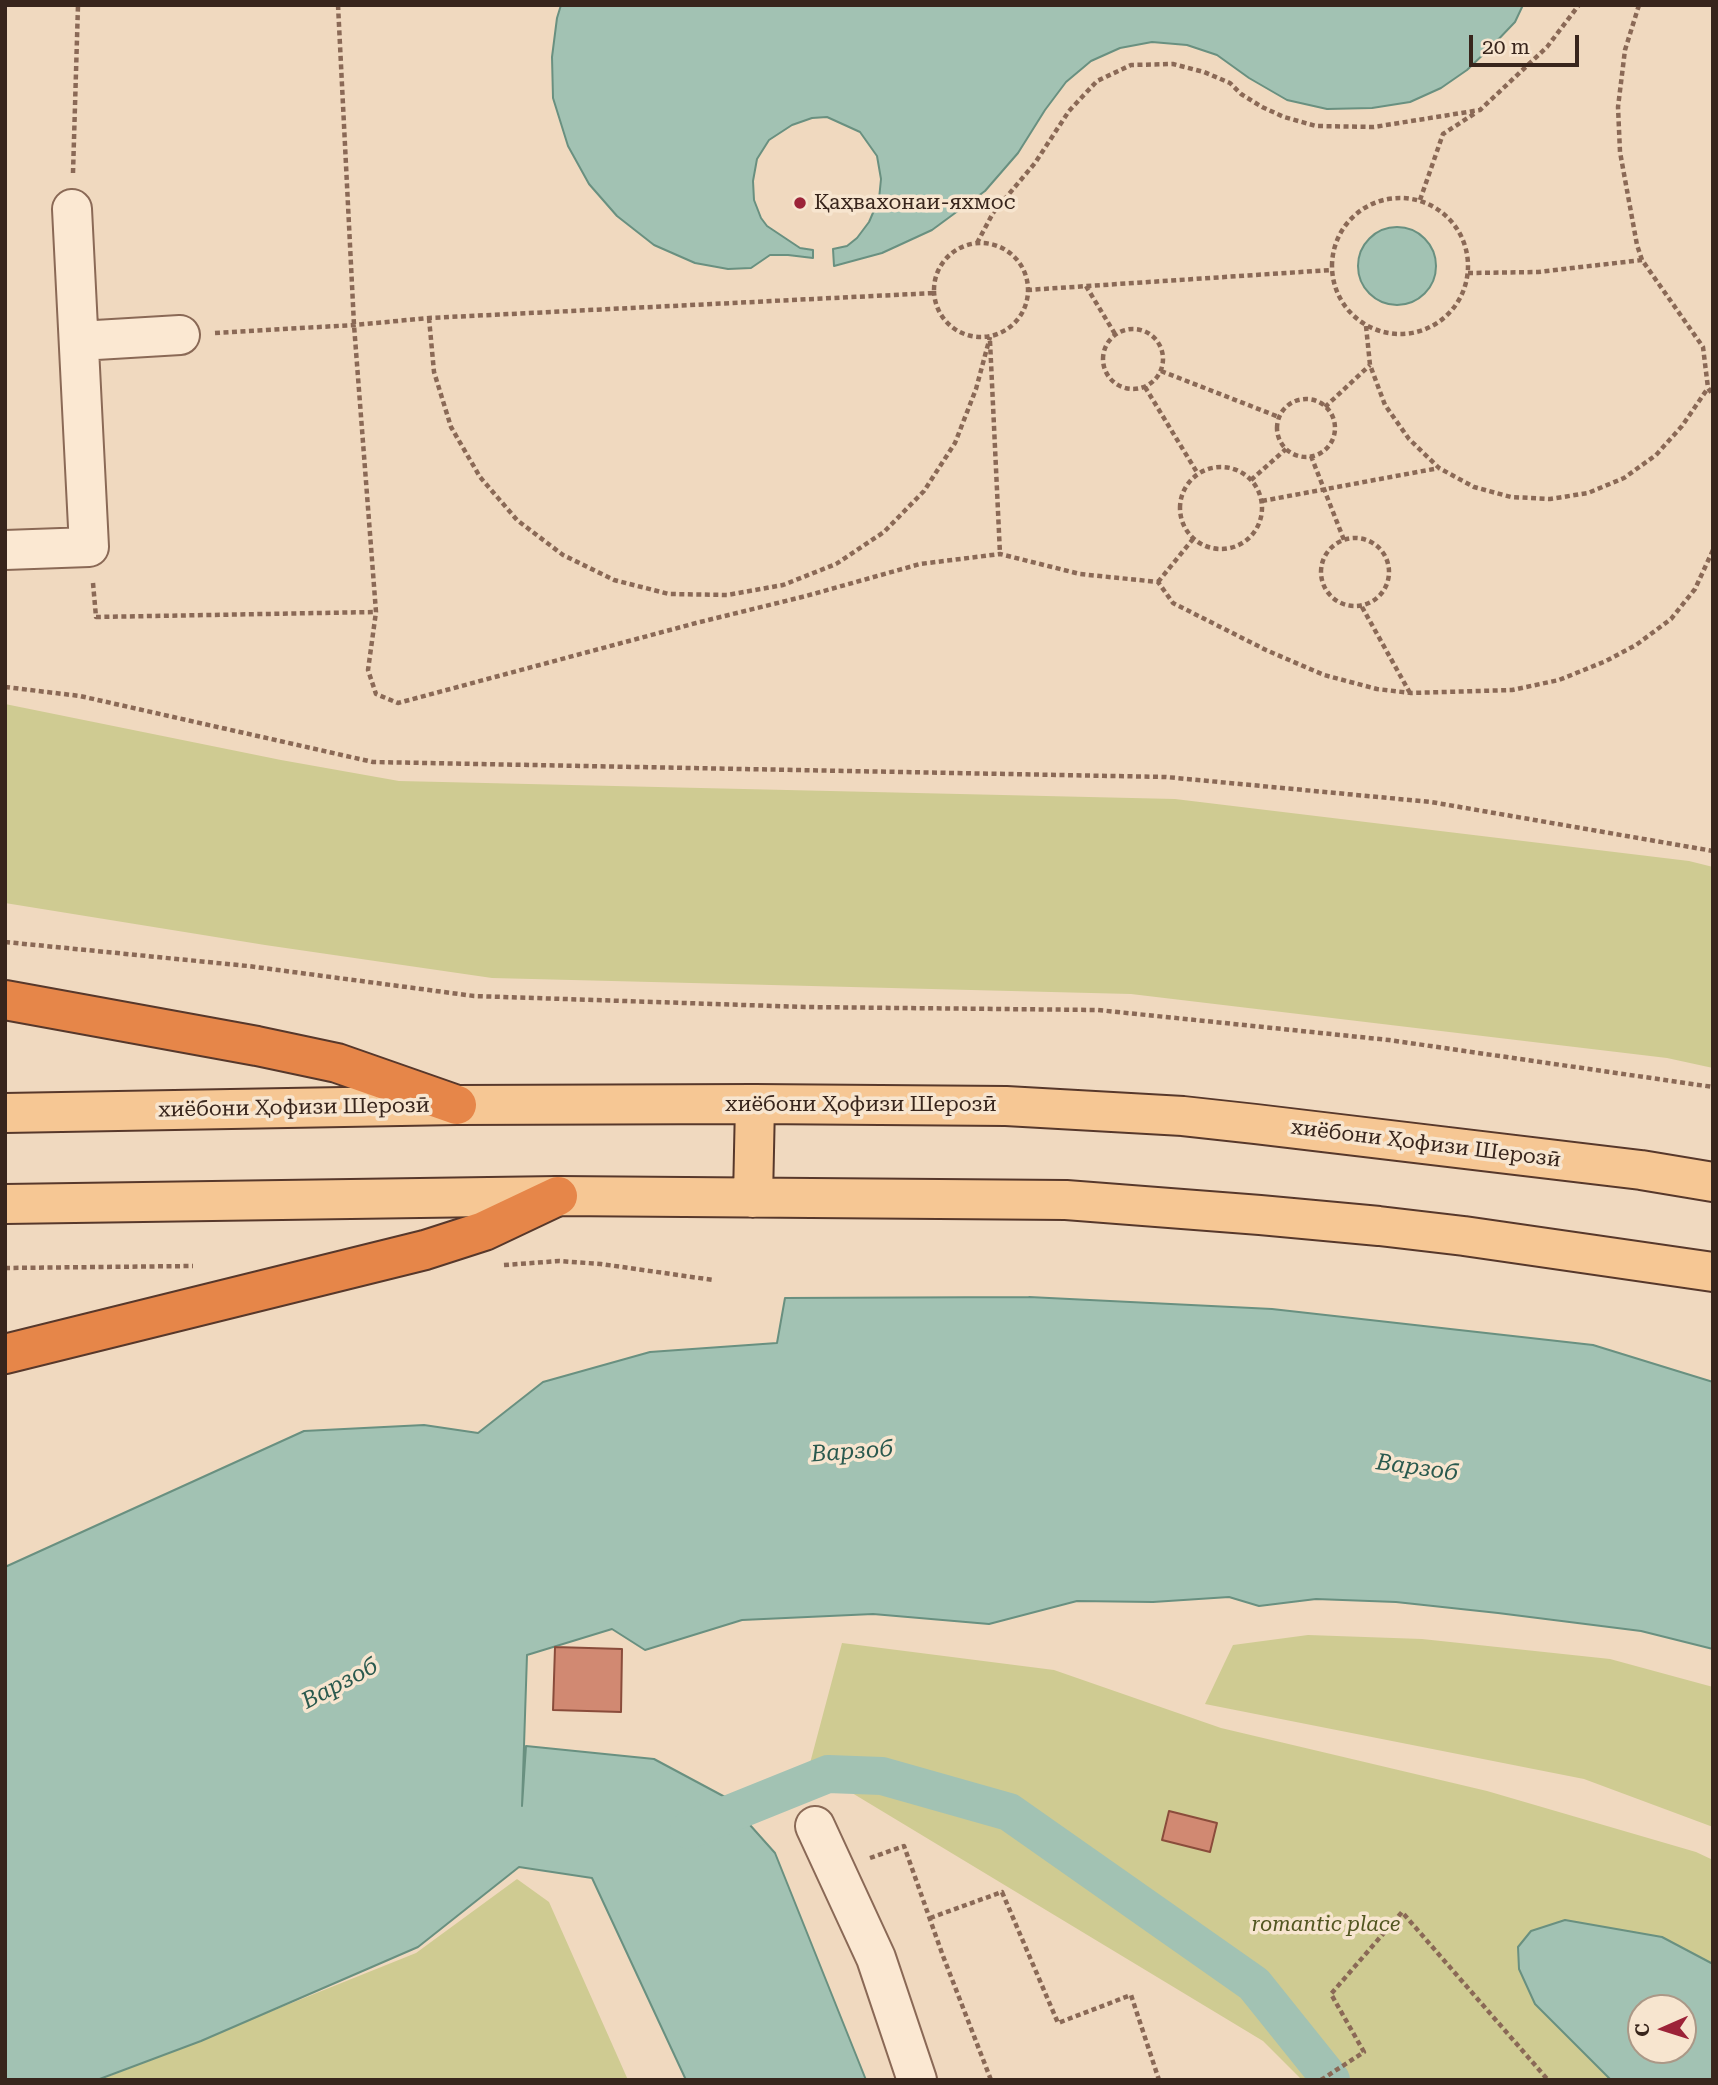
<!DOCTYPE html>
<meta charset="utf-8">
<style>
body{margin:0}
#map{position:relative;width:1718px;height:2085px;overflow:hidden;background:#f0d9bf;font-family:"Roboto Serif",serif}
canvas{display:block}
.frame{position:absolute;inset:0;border:7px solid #38251c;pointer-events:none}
.north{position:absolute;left:1627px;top:1994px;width:70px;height:70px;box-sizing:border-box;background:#f7e5cf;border:2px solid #ab9887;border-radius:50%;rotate:267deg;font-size:19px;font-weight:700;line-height:28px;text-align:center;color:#38251c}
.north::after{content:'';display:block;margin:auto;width:24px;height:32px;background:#9c2338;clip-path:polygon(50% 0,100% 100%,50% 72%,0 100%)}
.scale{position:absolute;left:1469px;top:35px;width:110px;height:32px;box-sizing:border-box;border:4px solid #38251c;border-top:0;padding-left:9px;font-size:21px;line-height:24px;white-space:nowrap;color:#38251c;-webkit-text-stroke:5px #f7e5cf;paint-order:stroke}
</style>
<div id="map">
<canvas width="1718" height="2085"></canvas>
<div class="frame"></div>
<div class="north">С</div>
<div class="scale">20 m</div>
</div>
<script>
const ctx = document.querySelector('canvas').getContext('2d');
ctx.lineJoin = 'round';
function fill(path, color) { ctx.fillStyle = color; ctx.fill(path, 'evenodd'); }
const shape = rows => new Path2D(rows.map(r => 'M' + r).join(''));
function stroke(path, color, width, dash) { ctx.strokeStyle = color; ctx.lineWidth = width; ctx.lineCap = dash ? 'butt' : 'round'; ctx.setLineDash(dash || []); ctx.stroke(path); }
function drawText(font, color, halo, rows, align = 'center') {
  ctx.font = font + ' "Roboto Serif",serif'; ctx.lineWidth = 7; ctx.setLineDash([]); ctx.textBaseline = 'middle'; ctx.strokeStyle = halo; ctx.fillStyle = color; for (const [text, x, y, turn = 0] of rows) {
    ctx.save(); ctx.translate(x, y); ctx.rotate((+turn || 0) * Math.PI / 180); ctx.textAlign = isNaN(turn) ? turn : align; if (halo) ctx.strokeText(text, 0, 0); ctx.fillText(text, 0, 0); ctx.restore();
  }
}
const green = shape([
 [5,704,281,760,399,781,1175,799,1689,861,1713,867,1713,1068,1667,1058,1131,994,492,978,265,945,5,903],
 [1308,1635,1422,1639,1610,1659,1713,1687,1713,1827,1584,1779,1205,1704,1233,1645],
 [842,1643,1054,1670,1221,1728,1487,1791,1696,1852,1713,1860,1713,2080,1302,2080,1263,2041,809,1767],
 [1641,2008,1683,2008,1683,2050,1641,2050],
 [517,1879,549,1902,628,2080,100,2080,416,1953]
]);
const water = shape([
 [561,5,1523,5,1515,22,1492,46,1467,70,1441,88,1410,102,1372,108,1327,109,1287,100,1249,78,1217,55,1187,45,1152,42,1120,48,1091,61,1066,82,1045,110,1018,153,985,191,932,230,882,253,834,266,833,249,847,246,857,238,869,222,879,199,881,179,877,156,860,132,827,117,812,118,792,125,769,140,757,159,753,181,754,200,761,218,767,226,800,248,813,250,813,258,788,255,770,255,751,268,728,269,695,263,654,245,617,216,589,184,568,146,553,98,552,57,557,18,561,5],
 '1358 266a39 39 0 1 1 78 0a39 39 0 1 1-78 0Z',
 [1029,1297,1272,1309,1593,1345,1713,1382,1713,1649,1641,1631,1498,1613,1396,1602,1316,1599,1259,1606,1229,1597,1153,1602,1077,1601,989,1624,873,1614,742,1620,645,1650,612,1629,527,1655,522,1806,526,1746,654,1759,725,1797,775,1853,866,2080,686,2080,592,1878,519,1867,418,1947,201,2041,97,2080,5,2080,5,1567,304,1431,424,1425,478,1433,543,1382,650,1352,777,1343,785,1298,1029,1297],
 [1565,1920,1662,1937,1713,1964,1713,2080,1611,2080,1535,2004,1519,1969,1518,1947,1531,1931,1565,1920],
 [1683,2008,1683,2050,1641,2050,1641,2008,1683,2008]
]);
const canal = shape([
 [689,1830,828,1774,882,1776,1009,1812,1254,1984,1331,2080]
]);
const building = shape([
 [555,1647,622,1649,621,1712,553,1710,555,1647],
 [1169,1811,1217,1823,1210,1852,1162,1840,1169,1811]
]);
const path = shape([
 [338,5,354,325,376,612,368,670,376,694,398,703,696,623,806,596,920,564,1000,554,1080,574,1158,582,1173,603,1266,650,1324,675,1377,689,1411,693,1512,690,1559,680,1606,661,1636,645,1671,619,1695,589,1713,550],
 [1639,5,1625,50,1618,107,1620,152,1637,245,1642,260,1703,347,1708,388,1713,395],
 [73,173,78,5],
 '1332 266a68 68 0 1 1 136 0a68 68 0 1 1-136 0Z',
 [1420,200,1443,134,1477,112],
 [977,243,993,213,1035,163,1069,111,1097,81,1131,65,1173,64,1204,72,1230,83,1241,94,1262,107,1284,117,1316,126,1374,127,1480,110,1547,47,1579,5],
 '934 290a47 47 0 1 1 94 0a47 47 0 1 1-94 0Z',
 [1468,273,1538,272,1642,260],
 [1086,286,1115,334],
 [1027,290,1331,270],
 [429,318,434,372,451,427,480,477,517,520,563,555,614,580,669,594,727,595,783,585,836,564,884,532,924,491,955,443,976,389,990,337],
 [1366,326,1370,365,1385,405,1409,439,1439,468,1474,487,1511,497,1550,499,1588,493,1624,478,1656,455,1682,426,1708,388],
 '1103 359a30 30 0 1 1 60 0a30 30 0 1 1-60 0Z',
 [215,333,354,325,429,318,934,293],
 [990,341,1000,554],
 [1161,371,1279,417],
 [1145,387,1198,474],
 '1277 428a29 29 0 1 1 58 0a29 29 0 1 1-58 0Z',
 [1325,407,1370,365],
 [1311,456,1344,540],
 '1180 508a41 41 0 1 1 82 0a41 41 0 1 1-82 0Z',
 [1251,480,1286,449],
 [1262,501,1439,468],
 '1321 572a34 34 0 1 1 68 0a34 34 0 1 1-68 0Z',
 [1158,582,1193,539],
 [93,583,96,617,376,612],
 [1362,607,1410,693],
 [5,687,80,696,373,762,1166,777,1431,802,1713,851],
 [5,942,248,966,474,996,805,1007,1098,1010,1389,1040,1713,1087],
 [504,1265,559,1261,601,1264,713,1280],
 [5,1268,193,1266],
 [870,1858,904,1846,943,1956,991,2080],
 [930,1918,1002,1892,1058,2023,1131,1995,1159,2080],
 [1321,2080,1364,2052,1331,1994,1402,1912,1548,2080]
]);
const minor = shape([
 [79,341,180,335],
 [5,550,89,547,72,209],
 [815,1826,876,1958,917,2080]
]);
const major = shape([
 [5,1113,457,1105,755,1104,1006,1106,1183,1116,1256,1124,1641,1170,1713,1182],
 [753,1198,755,1104],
 [5,1204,558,1196,1066,1200,1260,1215,1379,1226,1464,1236,1713,1272]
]);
const highway = shape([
 [5,1000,257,1046,337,1063,457,1105],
 [5,1354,425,1250,484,1231,558,1196]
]);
const markers = [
 [800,203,7,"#9c2338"]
];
const poiNames = [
 ["Қаҳвахонаи-яхмос",814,203]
];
const streetNames = [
 ["хиёбони Ҳофизи Шерозӣ",861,1105],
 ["хиёбони Ҳофизи Шерозӣ",294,1108,-1],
 ["хиёбони Ҳофизи Шерозӣ",1426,1144,7]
];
const parkNames = [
 ["romantic place",1326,1925]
];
const waterNames = [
 ["Варзоб",852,1452,-4],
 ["Варзоб",1417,1468,8],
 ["Варзоб",340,1684,-28]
];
fill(green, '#cfcb92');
fill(water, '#a2c2b3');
stroke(water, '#699080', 2);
stroke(canal, '#a2c2b3', 38);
fill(building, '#d18972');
stroke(building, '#8a4c3b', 2);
stroke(minor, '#8a6956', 42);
stroke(major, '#57382b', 42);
stroke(highway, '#57382b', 42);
stroke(path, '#8a6956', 4.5, [5, 3.5]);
stroke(minor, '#fbe8d2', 38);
stroke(major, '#f6c794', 38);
stroke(highway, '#e68649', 38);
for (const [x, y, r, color] of markers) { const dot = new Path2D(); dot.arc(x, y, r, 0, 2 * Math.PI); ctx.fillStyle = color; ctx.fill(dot); stroke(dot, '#f7e5cf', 2.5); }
drawText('21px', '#38251c', '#f7e5cf', poiNames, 'left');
drawText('21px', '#38251c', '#f7e5cf', streetNames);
drawText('italic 21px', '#525621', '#f7e5cf', parkNames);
drawText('italic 23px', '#2a594e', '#f7e5cf', waterNames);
</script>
